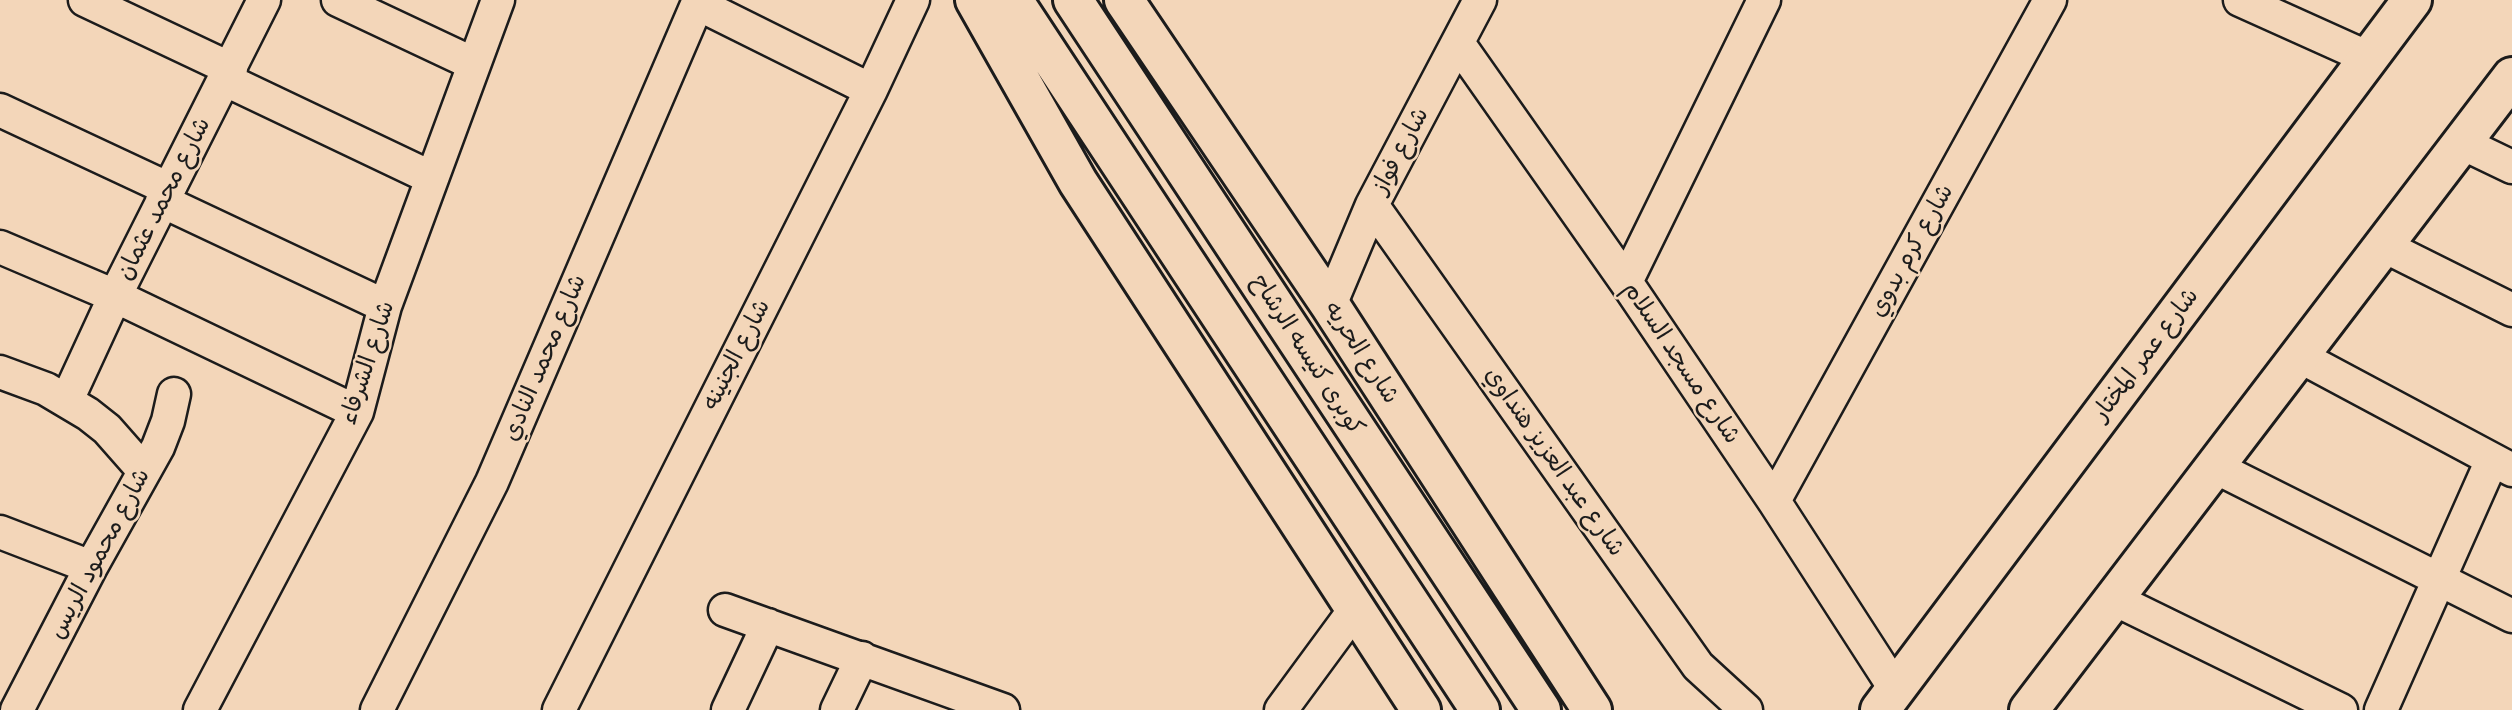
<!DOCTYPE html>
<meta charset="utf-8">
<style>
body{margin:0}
canvas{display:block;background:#f3d6b9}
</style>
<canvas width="2512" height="710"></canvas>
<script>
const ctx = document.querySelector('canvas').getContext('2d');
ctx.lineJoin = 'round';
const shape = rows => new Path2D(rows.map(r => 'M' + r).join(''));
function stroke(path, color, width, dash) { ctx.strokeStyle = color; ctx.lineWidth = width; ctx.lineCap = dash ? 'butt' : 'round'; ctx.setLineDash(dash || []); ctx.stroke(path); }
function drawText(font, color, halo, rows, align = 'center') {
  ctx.font = font + ' Caveat,"Playpen Sans Arabic",sans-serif'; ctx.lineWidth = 5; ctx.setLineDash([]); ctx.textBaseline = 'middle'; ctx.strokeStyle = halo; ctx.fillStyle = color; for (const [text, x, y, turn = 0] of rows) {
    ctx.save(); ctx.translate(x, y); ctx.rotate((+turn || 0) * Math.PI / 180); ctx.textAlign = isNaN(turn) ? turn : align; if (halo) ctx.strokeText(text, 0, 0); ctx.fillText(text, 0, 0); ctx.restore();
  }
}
const street = shape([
 [85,0,231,69],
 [338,0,474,64],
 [2240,0,2369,58],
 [698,4,871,90],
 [1458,43,1626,282,1774,501,1896,690],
 [226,80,432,178],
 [0,110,169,189],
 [2462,143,2512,167],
 [162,201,385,306],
 [1372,205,1698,666,1746,710],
 [2384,246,2512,310],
 [0,247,115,296,357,412],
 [1626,282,1764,0],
 [1330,305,1372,205,1480,0],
 [2299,356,2512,470],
 [0,372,46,389,88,414,107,429,144,471],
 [67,400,115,296,264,0],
 [2215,467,2512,616],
 [1774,501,2050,0],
 [0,532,91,567],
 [2114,599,2341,710],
 [725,610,1003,710],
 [17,710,91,567,158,447,168,421,174,394],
 [200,710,357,412,385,306,498,0],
 [377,710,492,482,699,0],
 [559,710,871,90,913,0],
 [728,710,768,625],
 [837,710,862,658],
 [1281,710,1356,608],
 [2381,710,2492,460]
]);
const secondary = shape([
 [975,0,1078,182,1421,710],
 [1013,0,1480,710],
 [1073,0,1541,710],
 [1124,0,1330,305,1592,710],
 [1880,710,2412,0],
 [2029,710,2512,77]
]);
const streetNames = [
 ["شارع فواز",1401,151,-62],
 ["شارع محمد عثمان",164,199,-63],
 ["شارع كرم بدوي",1912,251,-61],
 ["شارع الحريه",1361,353,57],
 ["شارع الجنينه",737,355,-63],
 ["كوبرى كنيسه الرشاح",1307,355,57],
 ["شارع عمر المختار",2146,355,-53],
 ["شارع محمد النادي",545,358,-67],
 ["شارع الشرفاء",368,363,-72],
 ["شارع مسجد السلام",1681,363,56],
 ["شارع عبد العزيز هنداوي",1554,462,55],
 ["شارع محمود الريس",100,554,-62]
];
stroke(street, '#1c1c1c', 37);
stroke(secondary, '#1c1c1c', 44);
stroke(street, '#f3d6b9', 32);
stroke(secondary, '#f3d6b9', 38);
drawText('24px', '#1c1c1c', '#f3d6b9', streetNames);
</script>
